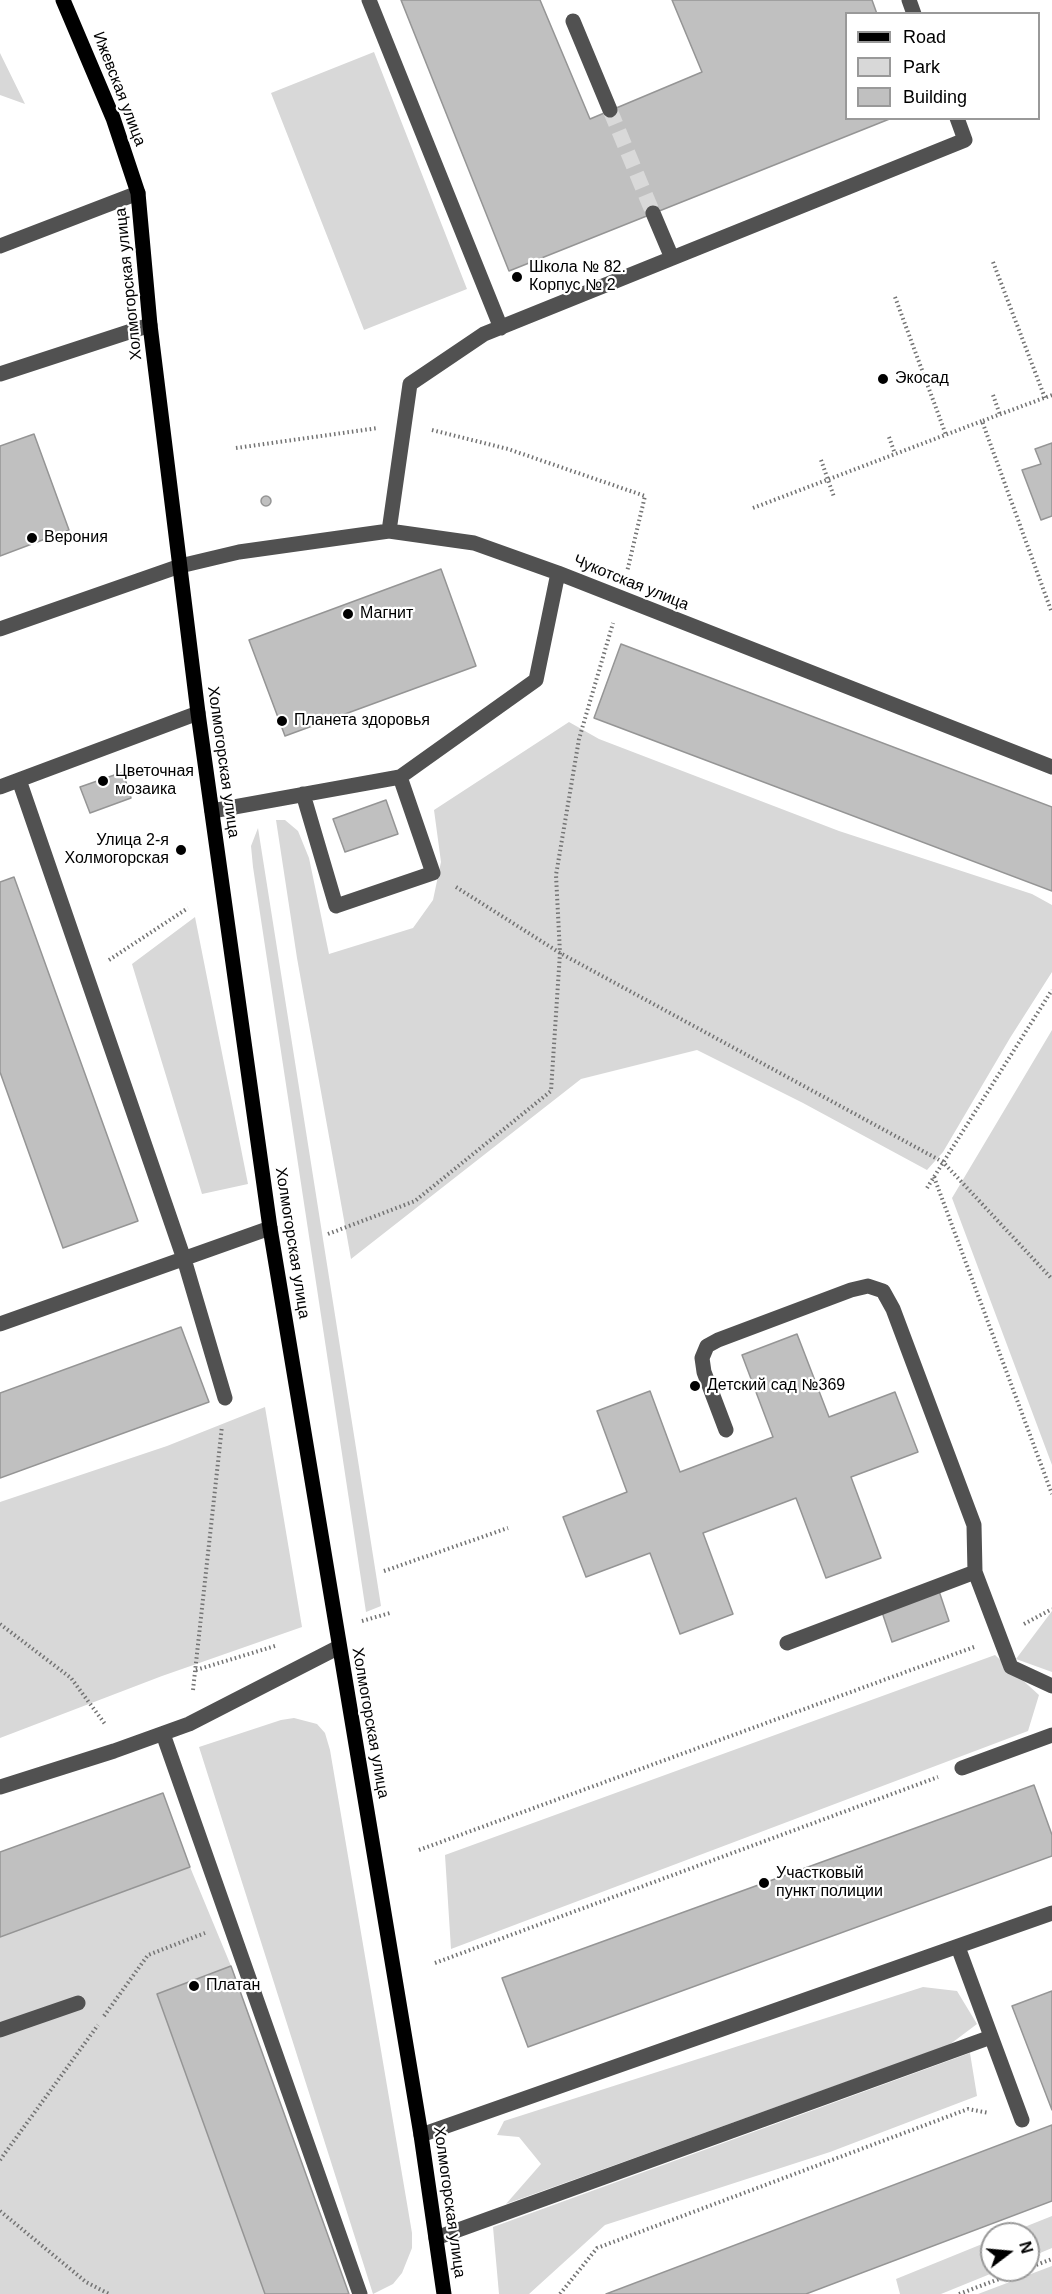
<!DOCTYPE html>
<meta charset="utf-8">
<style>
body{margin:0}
#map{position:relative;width:1052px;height:2294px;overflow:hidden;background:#fff;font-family:Helvetica,sans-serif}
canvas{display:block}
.legend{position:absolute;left:845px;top:12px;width:195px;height:108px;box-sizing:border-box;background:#fff;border:2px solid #999;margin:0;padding:8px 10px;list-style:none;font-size:18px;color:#000}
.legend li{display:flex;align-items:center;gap:12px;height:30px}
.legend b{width:30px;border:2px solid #999}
.north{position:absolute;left:980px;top:2222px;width:60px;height:60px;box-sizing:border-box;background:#fff;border:2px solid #999;border-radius:50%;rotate:74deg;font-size:16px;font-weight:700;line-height:24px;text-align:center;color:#000}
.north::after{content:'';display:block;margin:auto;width:21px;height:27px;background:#000;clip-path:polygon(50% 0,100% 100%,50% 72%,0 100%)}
</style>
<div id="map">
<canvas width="1052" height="2294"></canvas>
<ul class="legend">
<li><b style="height:8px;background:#000"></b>Road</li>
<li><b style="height:16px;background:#d8d8d8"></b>Park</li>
<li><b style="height:16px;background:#c0c0c0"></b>Building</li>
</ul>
<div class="north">N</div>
</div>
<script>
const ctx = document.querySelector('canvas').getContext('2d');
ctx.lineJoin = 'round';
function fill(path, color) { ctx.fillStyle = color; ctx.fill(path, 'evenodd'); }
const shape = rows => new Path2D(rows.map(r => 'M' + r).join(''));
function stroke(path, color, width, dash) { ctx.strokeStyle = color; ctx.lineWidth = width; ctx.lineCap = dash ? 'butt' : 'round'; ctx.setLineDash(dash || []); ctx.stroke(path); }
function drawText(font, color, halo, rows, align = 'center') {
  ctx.font = font + ' Helvetica,sans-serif'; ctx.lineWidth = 4.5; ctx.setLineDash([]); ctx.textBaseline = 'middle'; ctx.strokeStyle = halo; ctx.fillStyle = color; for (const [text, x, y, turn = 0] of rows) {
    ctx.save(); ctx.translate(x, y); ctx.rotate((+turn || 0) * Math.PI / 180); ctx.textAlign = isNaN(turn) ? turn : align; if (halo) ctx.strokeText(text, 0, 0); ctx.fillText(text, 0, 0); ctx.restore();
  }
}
const green = shape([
 [374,52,467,289,364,330,271,93],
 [0,53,25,104,0,95],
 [569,722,599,739,839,831,1032,894,1052,905,1052,972,1010,1038,943,1152,927,1170,803,1103,697,1050,581,1079,351,1259,297,958,276,820,285,820,298,831,309,858,329,954,413,928,433,900,441,862,434,810],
 [258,828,381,1606,366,1612,253,867,251,846],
 [195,917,248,1184,202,1194,132,964],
 [1052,1030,1052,1465,952,1198],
 [265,1407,302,1627,162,1676,0,1738,0,1502,167,1446],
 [1052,1611,1052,1672,1016,1659],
 [995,1655,1039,1695,1028,1731,451,1949,445,1855],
 [294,1718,317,1724,325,1733,330,1750,412,2233,412,2248,402,2273,393,2284,373,2294,199,1747,281,1720],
 [190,1867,231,1966,157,1994,265,2294,0,2294,0,1937],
 [923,1987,957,1991,977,2024,949,2045,506,2204,541,2164,519,2137,497,2135,504,2121],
 [970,2053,977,2096,830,2152,605,2225,529,2294,499,2294,493,2227],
 [1052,2216,1052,2248,1028,2258,1028,2234,1007,2234],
 [992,2240,992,2270,1000,2270,941,2294,900,2294,896,2279],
 [1052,2266,1052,2294,978,2294]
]);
const building = shape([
 [401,0,540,0,590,119,702,72,672,0,872,0,877,14,846,14,846,118,892,118,509,271,401,0],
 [34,434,69,530,0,556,0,446,34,434],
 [1052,443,1052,516,1041,520,1022,470,1041,464,1035,449,1052,443],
 '261 501a5 5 0 1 1 10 0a5 5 0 1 1-10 0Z',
 [441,569,476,666,285,736,249,640,441,569],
 [621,644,1052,807,1052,891,594,718,621,644],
 [123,772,131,798,90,813,80,787,123,772],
 [386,800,398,834,345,852,333,819,386,800],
 [14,877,138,1221,63,1248,0,1072,0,882,14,877],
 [181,1327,209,1402,0,1478,0,1393,181,1327],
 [797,1334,829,1417,895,1392,918,1452,851,1477,881,1558,826,1578,796,1498,703,1533,733,1614,680,1634,650,1553,586,1577,563,1517,627,1492,597,1411,650,1391,680,1472,773,1437,742,1355,797,1334],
 [939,1591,949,1621,892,1642,882,1612,939,1591],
 [1034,1785,1052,1835,1052,1856,528,2047,502,1978,1034,1785],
 [163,1793,190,1867,0,1937,0,1852,163,1793],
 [231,1966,349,2294,265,2294,157,1994,231,1966],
 [1052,1991,1052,2110,1012,2006,1052,1991],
 [1052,2125,1052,2201,806,2294,606,2294,1052,2125]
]);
const minorTunnel = shape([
 [610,110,653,213]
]);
const path = shape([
 [993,262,1045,398],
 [895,297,946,435],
 [993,395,1000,415],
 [1052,395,982,421,1052,613],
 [432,430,508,449,645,496,627,572],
 [889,437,895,454],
 [236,448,378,428],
 [821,460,834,497],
 [753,508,982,421],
 [456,887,560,953,943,1162,1052,1279],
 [109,960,188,908],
 [934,1177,1052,1494],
 [927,1188,1052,990],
 [328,1234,415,1201,551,1091,560,953,556,875,579,739,613,623],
 [384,1571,508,1528],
 [362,1621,390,1613],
 [0,1624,71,1678,105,1724],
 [1024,1624,1052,1609],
 [196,1670,275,1646],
 [193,1690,222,1426],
 [419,1850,974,1647],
 [435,1963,938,1777],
 [104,2016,148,1955,205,1933],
 [0,2160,98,2025],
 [0,2211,86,2282,109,2294],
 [1028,2268,1052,2259],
 [560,2294,597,2248,968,2109,989,2113],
 [959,2294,1023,2270]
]);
const minor = shape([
 [369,0,501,328],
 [909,0,914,14],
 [573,21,610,110],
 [653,213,672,258],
 [0,246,138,193],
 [0,374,150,325],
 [389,531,410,384,484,334,965,140,957,118],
 [0,629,180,566,239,552,389,531,474,543,558,573,1052,767],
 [19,780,184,1259,225,1398],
 [0,787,198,713],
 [303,794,336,906,433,873,400,777],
 [212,811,400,777,536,680,558,573],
 [0,1324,270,1228],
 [726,1430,704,1372,702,1358,707,1346,718,1340,851,1290,868,1286,883,1291,893,1309,974,1525,975,1572,1011,1667,1052,1686],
 [787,1643,975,1572],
 [163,1734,360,2294],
 [962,1768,1052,1735],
 [0,1787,114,1751,189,1724,339,1647],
 [958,1947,1022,2120],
 [0,2030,78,2003],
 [421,2135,1052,1913],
 [436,2238,991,2037]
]);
const major = shape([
 [63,0,113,118,138,193,150,325,198,713,270,1228,421,2135,444,2294]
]);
const markers = [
 [517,277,6,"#000"],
 [883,379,6,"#000"],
 [32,538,6,"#000"],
 [348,614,6,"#000"],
 [282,721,6,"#000"],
 [103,781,6,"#000"],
 [181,850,6,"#000"],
 [695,1386,6,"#000"],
 [764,1883,6,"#000"],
 [194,1986,6,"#000"]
];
const streetNames = [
 ["Ижевская улица",119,89,69],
 ["Холмогорская улица",129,284,-96],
 ["Чукотская улица",631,583,22],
 ["Холмогорская улица",223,762,82],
 ["Холмогорская улица",292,1243,81],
 ["Холмогорская улица",370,1723,80],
 ["Холмогорская улица",449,2202,82]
];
const poiNames = [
 ["Школа № 82.",529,268],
 ["Корпус № 2",529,286],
 ["Экосад",895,379],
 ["Верония",44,538],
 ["Магнит",360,614],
 ["Планета здоровья",294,721],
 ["Цветочная",115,772],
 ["мозаика",115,790],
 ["Улица 2-я",169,841,"right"],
 ["Холмогорская",169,859,"right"],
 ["Детский сад №369",707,1386],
 ["Участковый",776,1874],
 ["пункт полиции",776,1892],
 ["Платан",206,1986]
];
fill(green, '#d8d8d8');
fill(building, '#c0c0c0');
stroke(building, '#959595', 1.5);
stroke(minorTunnel, '#d9d9d9', 15, [15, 8]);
stroke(path, '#737373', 4, [1.5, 3]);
stroke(minor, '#515151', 15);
stroke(major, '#000', 15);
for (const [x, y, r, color] of markers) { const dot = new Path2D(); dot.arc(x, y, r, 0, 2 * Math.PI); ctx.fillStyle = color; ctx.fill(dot); stroke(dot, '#fff', 2); }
drawText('16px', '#000', '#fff', streetNames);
drawText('16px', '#000', '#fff', poiNames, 'left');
</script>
